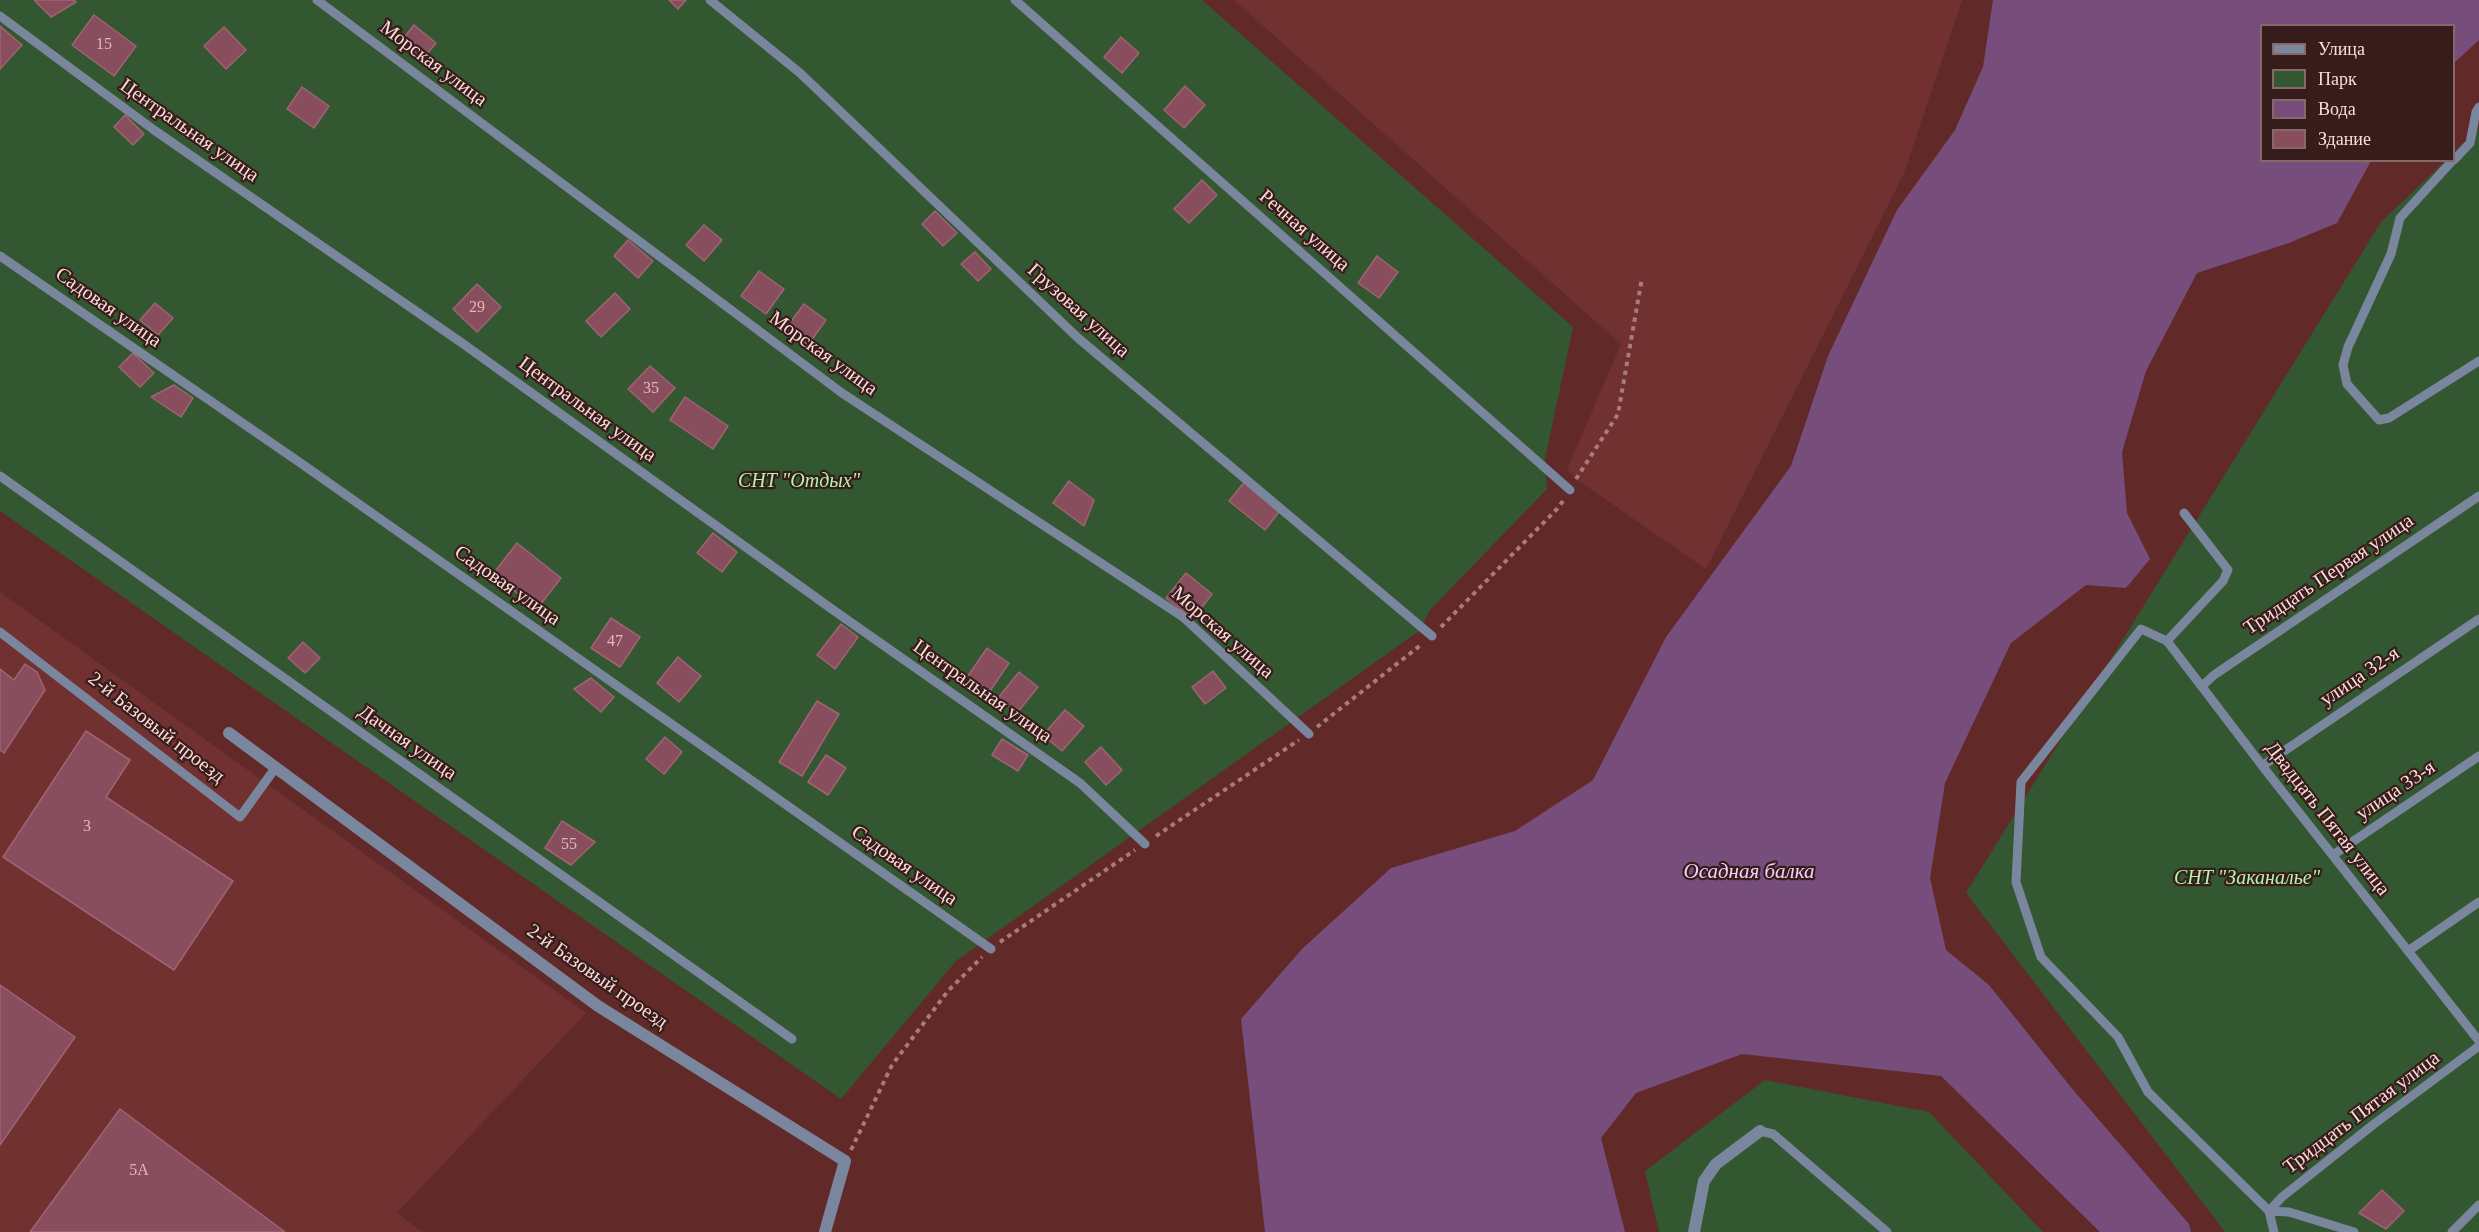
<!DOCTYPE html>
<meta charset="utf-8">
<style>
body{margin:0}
#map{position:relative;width:2479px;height:1232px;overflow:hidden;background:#612a29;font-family:"Times New Roman",serif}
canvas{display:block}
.legend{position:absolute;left:2260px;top:24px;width:195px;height:138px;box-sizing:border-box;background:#361c1b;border:2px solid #866867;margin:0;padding:8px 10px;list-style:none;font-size:18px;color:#fedbd8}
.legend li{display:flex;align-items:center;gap:12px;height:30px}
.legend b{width:30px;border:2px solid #866867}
</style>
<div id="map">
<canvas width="2479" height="1232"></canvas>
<ul class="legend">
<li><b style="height:8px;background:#79869e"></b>Улица</li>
<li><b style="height:16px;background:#335730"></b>Парк</li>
<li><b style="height:16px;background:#774d7c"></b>Вода</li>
<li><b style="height:16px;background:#894e5e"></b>Здание</li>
</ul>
</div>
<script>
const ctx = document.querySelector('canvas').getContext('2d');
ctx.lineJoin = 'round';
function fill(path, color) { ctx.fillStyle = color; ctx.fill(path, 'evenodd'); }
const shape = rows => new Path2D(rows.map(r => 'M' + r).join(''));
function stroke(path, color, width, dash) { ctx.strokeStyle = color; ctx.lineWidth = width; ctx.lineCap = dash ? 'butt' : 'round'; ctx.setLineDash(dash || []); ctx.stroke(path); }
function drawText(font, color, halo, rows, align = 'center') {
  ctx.font = font + ' "Times New Roman",serif'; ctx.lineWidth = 4.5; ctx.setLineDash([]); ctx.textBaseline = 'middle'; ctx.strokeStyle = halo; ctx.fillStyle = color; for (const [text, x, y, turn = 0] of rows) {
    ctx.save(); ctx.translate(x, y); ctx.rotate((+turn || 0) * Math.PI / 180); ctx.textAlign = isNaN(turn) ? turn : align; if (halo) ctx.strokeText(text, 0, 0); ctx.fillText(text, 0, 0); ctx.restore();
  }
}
const built = shape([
 [1234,0,1962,0,1904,173,1706,569,1576,479,1567,470,1621,344],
 [0,592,586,1013,397,1213,422,1232,0,1232]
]);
const green = shape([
 [0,0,1202,0,1573,327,1545,459,1547,489,1430,610,1419,631,956,961,841,1099,0,511],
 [2479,128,2479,1232,2225,1232,1966,893,2381,222,2445,161,2454,160,2454,152],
 [1765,1080,1929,1112,2043,1232,1659,1232,1645,1171]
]);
const water = shape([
 [1993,0,2479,0,2479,40,2454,63,2454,26,2262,26,2262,160,2371,161,2337,223,2289,243,2197,273,2146,371,2122,452,2127,513,2150,559,2126,588,2086,585,2011,643,1945,783,1930,878,1946,950,1989,985,2074,1091,2189,1224,2191,1232,2100,1232,1941,1076,1742,1054,1636,1093,1601,1138,1625,1232,1265,1232,1241,1019,1302,949,1391,868,1515,831,1593,780,1666,637,1791,466,1828,356,1897,210,1955,130,1983,67]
]);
const building = shape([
 [34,0,75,0,76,2,51,17,34,0],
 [669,0,686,0,678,9,669,0],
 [94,15,136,46,114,76,72,45,94,15],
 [414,25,436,43,421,61,399,44,414,25],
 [0,26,22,45,0,69,0,26],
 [224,27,246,50,226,69,204,46,224,27],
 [1121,37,1139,53,1122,73,1104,57,1121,37],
 [1185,86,1205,105,1184,128,1164,110,1185,86],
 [302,87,329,106,314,128,287,109,302,87],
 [125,115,144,134,133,145,114,127,125,115],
 [1202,180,1217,195,1189,223,1174,209,1202,180],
 [935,211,957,233,943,246,922,224,935,211],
 [704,225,722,240,704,261,686,245,704,225],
 [628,240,653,261,638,278,614,256,628,240],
 [975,252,991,269,978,281,961,264,975,252],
 [1377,256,1398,272,1379,298,1358,283,1377,256],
 [759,271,784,289,766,314,741,296,759,271],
 [477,284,501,307,477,332,453,309,477,284],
 [615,293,630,309,601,337,586,321,615,293],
 [155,303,173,318,158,335,140,320,155,303],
 [804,304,826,320,808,345,786,328,804,304],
 [133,353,154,373,140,387,119,367,133,353],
 [650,366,675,388,653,412,628,389,650,366],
 [174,385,193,398,181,417,151,397,174,385],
 [685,397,728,426,713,449,670,420,685,397],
 [1246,480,1282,508,1265,530,1229,501,1246,480],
 [1069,481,1094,500,1084,526,1053,503,1069,481],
 [713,533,737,552,722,572,697,553,713,533],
 [517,543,561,578,537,609,493,574,517,543],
 [1186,573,1212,594,1193,619,1166,598,1186,573],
 [611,618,640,637,620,667,591,648,611,618],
 [841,624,858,637,835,669,817,655,841,624],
 [303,642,320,658,305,673,288,658,303,642],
 [987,648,1009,663,990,691,968,676,987,648],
 [678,657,701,676,679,702,657,683,678,657],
 [25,664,37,672,45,690,4,753,0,750,0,669,14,680,25,664],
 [1213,671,1226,688,1205,704,1192,687,1213,671],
 [1019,672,1038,687,1017,713,998,698,1019,672],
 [591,678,614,697,601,712,574,689,591,678],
 [817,701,839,714,802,776,779,762,817,701],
 [1065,710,1084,726,1062,751,1043,735,1065,710],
 [86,731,130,760,106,797,233,881,174,970,3,857,86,731],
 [665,737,682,752,664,774,646,759,665,737],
 [1002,739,1028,755,1018,771,992,755,1002,739],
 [1101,747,1122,770,1106,785,1085,762,1101,747],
 [826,755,846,768,828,795,808,782,826,755],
 [562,821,595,842,571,865,545,848,562,821],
 [0,985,75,1037,0,1145,0,985],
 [120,1109,285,1232,30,1232,120,1109],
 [2382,1190,2404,1211,2386,1229,2359,1213,2382,1190]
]);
const path = shape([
 [1576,479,1618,414,1642,278],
 [1441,627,1557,509,1563,501],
 [1317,727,1422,644],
 [1156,836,1299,740],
 [1000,942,1135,850],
 [851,1150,892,1065,948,991,982,957]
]);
const service = shape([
 [317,0,842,393,1183,617,1309,734],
 [710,0,800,73,1078,338,1432,636],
 [1015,0,1570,490],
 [0,16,154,130,462,343,836,612,1080,783,1145,844],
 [2453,160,2400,218,2391,254,2348,347,2343,365,2347,384,2379,420,2389,418,2479,361],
 [2454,160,2470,143,2476,112,2479,107],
 [0,256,302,464,991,949],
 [0,476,792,1039],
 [0,632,240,817,276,767],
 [2167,641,2223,581,2228,570,2184,513],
 [2202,686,2214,675,2479,496],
 [2262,766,2479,619],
 [2333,855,2479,756],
 [2408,951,2479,902],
 [1760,1131,1773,1134,1887,1232],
 [2269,1211,2282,1197,2374,1124,2479,1046],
 [2269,1211,2289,1212,2354,1232],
 [2274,1232,2269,1211,2148,1092,2118,1037,2041,957,2016,882,2021,782,2141,629,2167,641,2267,772,2479,1041],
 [2452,1232,2479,1205]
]);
const minor = shape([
 [229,733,598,1006,845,1161,825,1232],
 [1694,1232,1704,1181,1716,1164,1760,1131]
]);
const numberNames = [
 ["15",104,45],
 ["29",477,308],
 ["35",651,389],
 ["47",615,642],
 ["3",87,827],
 ["55",569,845],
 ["5А",139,1171]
];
const streetNames = [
 ["Морская улица",433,64,37],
 ["Центральная улица",189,131,35],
 ["Речная улица",1304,231,41],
 ["Садовая улица",108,308,35],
 ["Грузовая улица",1078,311,42],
 ["Морская улица",823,354,36],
 ["Центральная улица",587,410,36],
 ["Тридцать Первая улица",2329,575,-34],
 ["Садовая улица",507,586,35],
 ["Морская улица",1222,633,41],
 ["улица 32-я",2360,677,-34],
 ["Центральная улица",982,692,35],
 ["2-й Базовый проезд",156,728,38],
 ["Дачная улица",407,743,35],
 ["улица 33-я",2396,791,-34],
 ["Двадцать Пятая улица",2327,819,52],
 ["Садовая улица",904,866,35],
 ["2-й Базовый проезд",597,977,35],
 ["Тридцать Пятая улица",2362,1113,-37]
];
const parkNames = [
 ["СНТ \"Отдых\"",799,482],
 ["СНТ \"Заканалье\"",2247,879]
];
const waterNames = [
 ["Осадная балка",1749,872]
];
fill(built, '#703130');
fill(green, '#335730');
fill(water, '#774d7c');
fill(building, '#894e5e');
stroke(building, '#9f6373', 1.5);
stroke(path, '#a97b79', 4, [4.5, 4.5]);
stroke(service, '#79869e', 9);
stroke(minor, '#79869e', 12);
drawText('16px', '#e1b8ba', null, numberNames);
drawText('20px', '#fedbd8', '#361c1b', streetNames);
drawText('italic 20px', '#b1f5ac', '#361c1b', parkNames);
drawText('italic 21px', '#f4cef9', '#361c1b', waterNames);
</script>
